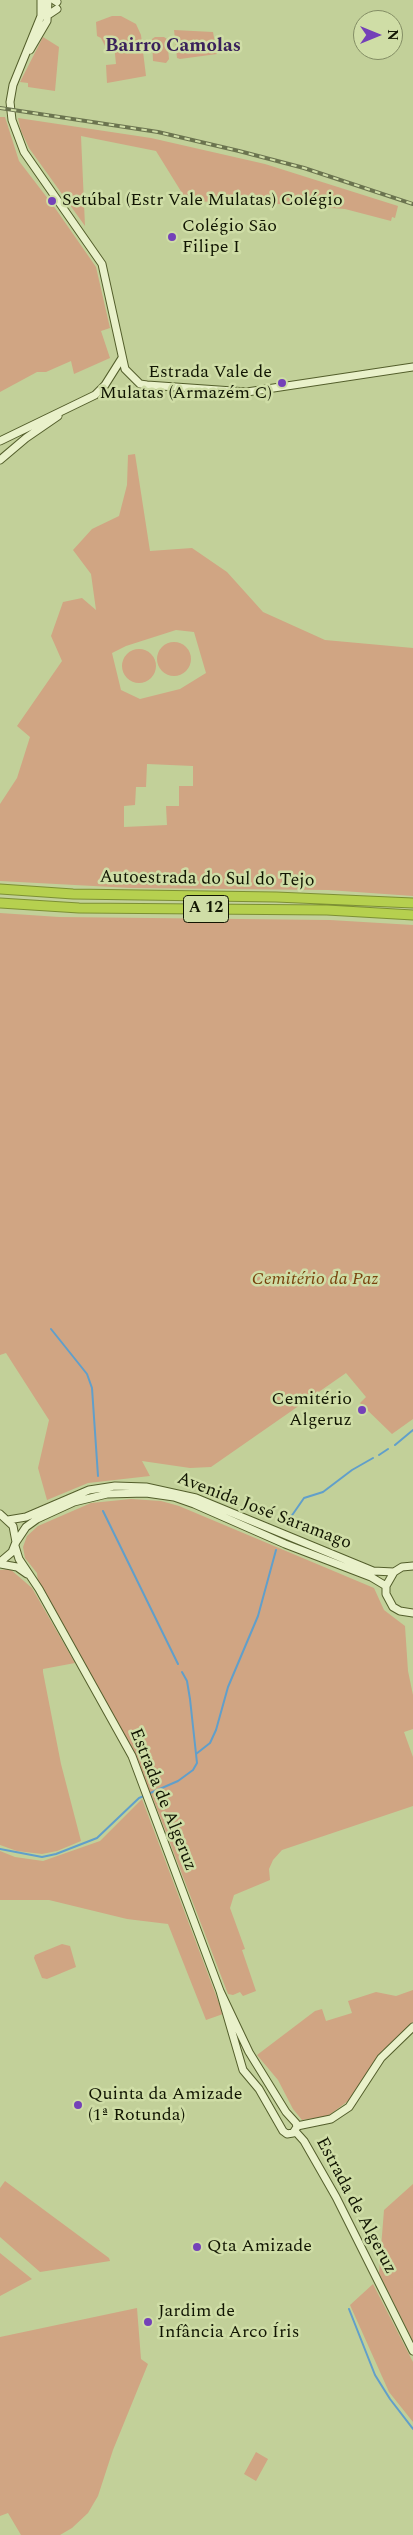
<!DOCTYPE html>
<meta charset="utf-8">
<style>
body{margin:0}
#map{position:relative;width:413px;height:2535px;overflow:hidden;background:#c2d099;font-family:Spectral,serif}
canvas{display:block}
.north{position:absolute;left:353px;top:10px;width:50px;height:50px;box-sizing:border-box;background:#cfdda6;border:1px solid #838d64;border-radius:50%;rotate:90deg;font-size:14px;font-weight:700;line-height:20px;text-align:center;color:#111502}
.north::after{content:'';display:block;margin:auto;width:18px;height:22px;background:#7441b8;clip-path:polygon(50% 0,100% 100%,50% 72%,0 100%)}
</style>
<div id="map">
<canvas width="413" height="2535"></canvas>
<div class="north">N</div>
</div>
<script>
const ctx = document.querySelector('canvas').getContext('2d');
ctx.lineJoin = 'round';
function fill(path, color) { ctx.fillStyle = color; ctx.fill(path, 'evenodd'); }
const shape = rows => new Path2D(rows.map(r => 'M' + r).join(''));
function stroke(path, color, width, dash) { ctx.strokeStyle = color; ctx.lineWidth = width; ctx.lineCap = dash ? 'butt' : 'round'; ctx.setLineDash(dash || []); ctx.stroke(path); }
function drawText(font, color, halo, rows, align = 'center') {
  ctx.font = font + ' Spectral,serif'; ctx.lineWidth = 5; ctx.setLineDash([]); ctx.textBaseline = 'middle'; ctx.strokeStyle = halo; ctx.fillStyle = color; for (const [text, x, y, turn = 0] of rows) {
    ctx.save(); ctx.translate(x, y); ctx.rotate((+turn || 0) * Math.PI / 180); ctx.textAlign = isNaN(turn) ? turn : align; if (halo) ctx.strokeText(text, 0, 0); ctx.fillText(text, 0, 0); ctx.restore();
  }
}
const green = shape([
 [112,16,121,16,136,24,141,35,146,76,107,83,106,65,116,64,114,44,105,46,101,38,97,36,96,22],
 [174,30,213,32,217,54,180,59,177,58],
 [43,37,59,47,55,91,28,87,28,83,20,82],
 [155,37,164,37,167,39,169,59,166,63,153,61,152,39],
 [0,117,5,117,19,161,55,208,96,267,110,328,101,331,110,358,74,374,71,361,46,372,37,372,0,392],
 [18,118,151,138,265,164,398,206,395,218,392,217,391,221,345,209,278,204,187,201,156,151,81,136,85,226,29,148,21,131],
 [135,454,150,551,192,548,227,572,263,612,325,640,413,648,413,896,328,890,131,888,0,881,0,804,17,778,30,737,17,726,62,661,51,636,63,602,82,598,96,610,91,574,73,550,92,529,119,516,127,485,128,455],
 [176,630,194,632,206,673,180,689,140,699,121,690,112,653,126,646],
 [147,764,193,766,193,786,179,786,179,806,166,806,167,825,124,827,124,806,135,805,136,787,146,787],
 '157 659a17 17 0 1 1 34 0a17 17 0 1 1-34 0Z',
 '122 666a17 17 0 1 1 34 0a17 17 0 1 1-34 0Z',
 [0,913,59,917,330,920,413,925,413,1419,392,1434,360,1403,366,1397,346,1373,211,1467,190,1468,142,1461,150,1476,88,1483,47,1500,38,1468,49,1420,6,1353,0,1355],
 [131,1499,161,1501,179,1506,374,1588,384,1610,405,1626,408,1671,413,1695,413,1729,404,1732,413,1757,413,1806,282,1850,273,1860,269,1869,270,1880,234,1895,230,1908,245,1949,242,1950,256,1991,243,1996,240,1992,233,1995,228,1994,152,1796,38,1583,37,1573,25,1558,23,1547,27,1536,38,1526,91,1503],
 [10,1569,32,1588,75,1663,43,1669,43,1672,61,1764,81,1841,57,1851,42,1854,17,1851,0,1845,0,1570],
 [142,1799,223,2014,206,2020,168,1924,127,1919,49,1900,0,1900,0,1851,15,1857,43,1861,100,1841],
 [62,1944,70,1946,76,1967,47,1979,42,1978,34,1958,35,1955],
 [413,1990,413,2022,378,2055,352,2098,328,2116,302,2120,293,2109,278,2080,257,2055,315,2011,322,2009,326,2021,352,2013,348,2001,376,1992,396,1996],
 [5,2181,109,2258,110,2261,40,2272,0,2237,0,2188],
 [413,2184,413,2341,379,2273,384,2210],
 [0,2253,32,2279,0,2296],
 [373,2284,413,2362,413,2422,389,2392,350,2305],
 [137,2308,141,2359,148,2364,113,2450,98,2496,88,2513,72,2528,60,2535,21,2535,8,2513,0,2516,0,2337],
 [256,2452,268,2459,256,2481,244,2474]
]);
const stream = shape([
 [51,1329,87,1374,92,1388,98,1476],
 [395,1445,413,1430],
 [379,1455,388,1449],
 [103,1511,178,1664],
 [286,1524,304,1498,323,1492,352,1470,373,1458],
 [196,1754,210,1743,216,1730,228,1687,258,1616,276,1550],
 [148,1794,178,1781,193,1770,197,1763,190,1699,187,1681,182,1672],
 [0,1849,42,1857,56,1854,97,1838,139,1798,144,1796],
 [349,2309,375,2375,390,2399,413,2429]
]);
const secondary = shape([
 [41,0,41,16,13,85,10,102,12,120,24,152,102,264,125,369,140,384,147,385,247,392,413,367],
 [54,0,57,2],
 [48,15,57,9],
 [30,50,47,21,48,0],
 [0,441,95,395,105,385,122,358],
 [0,460,26,438,58,416],
 [0,1514,13,1526,16,1542,12,1552,0,1562],
 [8,1520,26,1517,89,1490,115,1486,146,1487,196,1498,373,1571,394,1572],
 [16,1542,26,1527,37,1519,74,1502,107,1494,146,1493,174,1497,194,1504,285,1544,371,1577,386,1586],
 [15,1546,19,1559,39,1589,132,1756,220,1991,243,2070,259,2089,283,2131,287,2134,293,2133,297,2127,296,2123,286,2112,249,2052,220,1991],
 [0,1564,17,1567,27,1574],
 [413,1566,402,1567,394,1572,386,1586,386,1594,393,1607,400,1611,413,1613],
 [297,2126,331,2119,349,2107,381,2058,413,2027],
 [295,2131,304,2141,336,2197,413,2351]
]);
const highway = shape([
 [0,889,73,894,276,897,413,903],
 [0,903,79,908,327,910,413,915]
]);
const rail = shape([
 [0,108,158,132,239,151,304,168,413,204]
]);
const markers = [
 [52,201,5,"#7441b8"],
 [172,237,5,"#7441b8"],
 [282,383,5,"#7441b8"],
 [362,1410,5,"#7441b8"],
 [78,2105,5,"#7441b8"],
 [197,2247,5,"#7441b8"],
 [148,2322,5,"#7441b8"]
];
const shields = [
 [206,909,45]
];
const shieldNames = [
 ["A 12",206,909]
];
const poiNames = [
 ["Setúbal (Estr Vale Mulatas) Colégio",62,201],
 ["Colégio São",182,227],
 ["Filipe I",182,248],
 ["Estrada Vale de",272,373,"right"],
 ["Mulatas (Armazém C)",272,394,"right"],
 ["Cemitério",352,1400,"right"],
 ["Algeruz",352,1421,"right"],
 ["Quinta da Amizade",88,2095],
 ["(1ª Rotunda)",88,2116],
 ["Qta Amizade",207,2247],
 ["Jardim de",158,2312],
 ["Infância Arco Íris",158,2333]
];
const streetNames = [
 ["Autoestrada do Sul do Tejo",207,880,1],
 ["Avenida José Saramago",264,1512,21],
 ["Estrada de Algeruz",162,1800,68],
 ["Estrada de Algeruz",355,2206,62]
];
const parkNames = [
 ["Cemitério da Paz",315,1280]
];
const neighbourhoodNames = [
 ["Bairro Camolas",173,47]
];
fill(green, '#d0a583');
stroke(stream, '#619fca', 2);
stroke(secondary, '#535e2b', 9);
stroke(highway, '#7c8f34', 11);
stroke(secondary, '#e9f1ca', 7);
stroke(highway, '#b6d04f', 9);
stroke(rail, '#6b744f', 4);
stroke(rail, '#cfdda6', 2, [5.5]);
for (const [x, y, r, color] of markers) { const dot = new Path2D(); dot.arc(x, y, r, 0, 2 * Math.PI); ctx.fillStyle = color; ctx.fill(dot); stroke(dot, '#cfdda6', 2); }
for (const [x, y, w] of shields) { const box = new Path2D(); box.roundRect(x - w / 2, y - 13.5, w, 27, 4); ctx.fillStyle = '#cfdda6'; ctx.fill(box); stroke(box, '#111502', 1); }
drawText('bold 16px', '#111502', null, shieldNames);
drawText('18px', '#111502', '#cfdda6', poiNames, 'left');
drawText('18px', '#111502', '#cfdda6', streetNames);
drawText('italic 18px', '#78430d', '#cfdda6', parkNames);
drawText('bold 19px', '#39215b', '#cfdda6', neighbourhoodNames);
</script>
